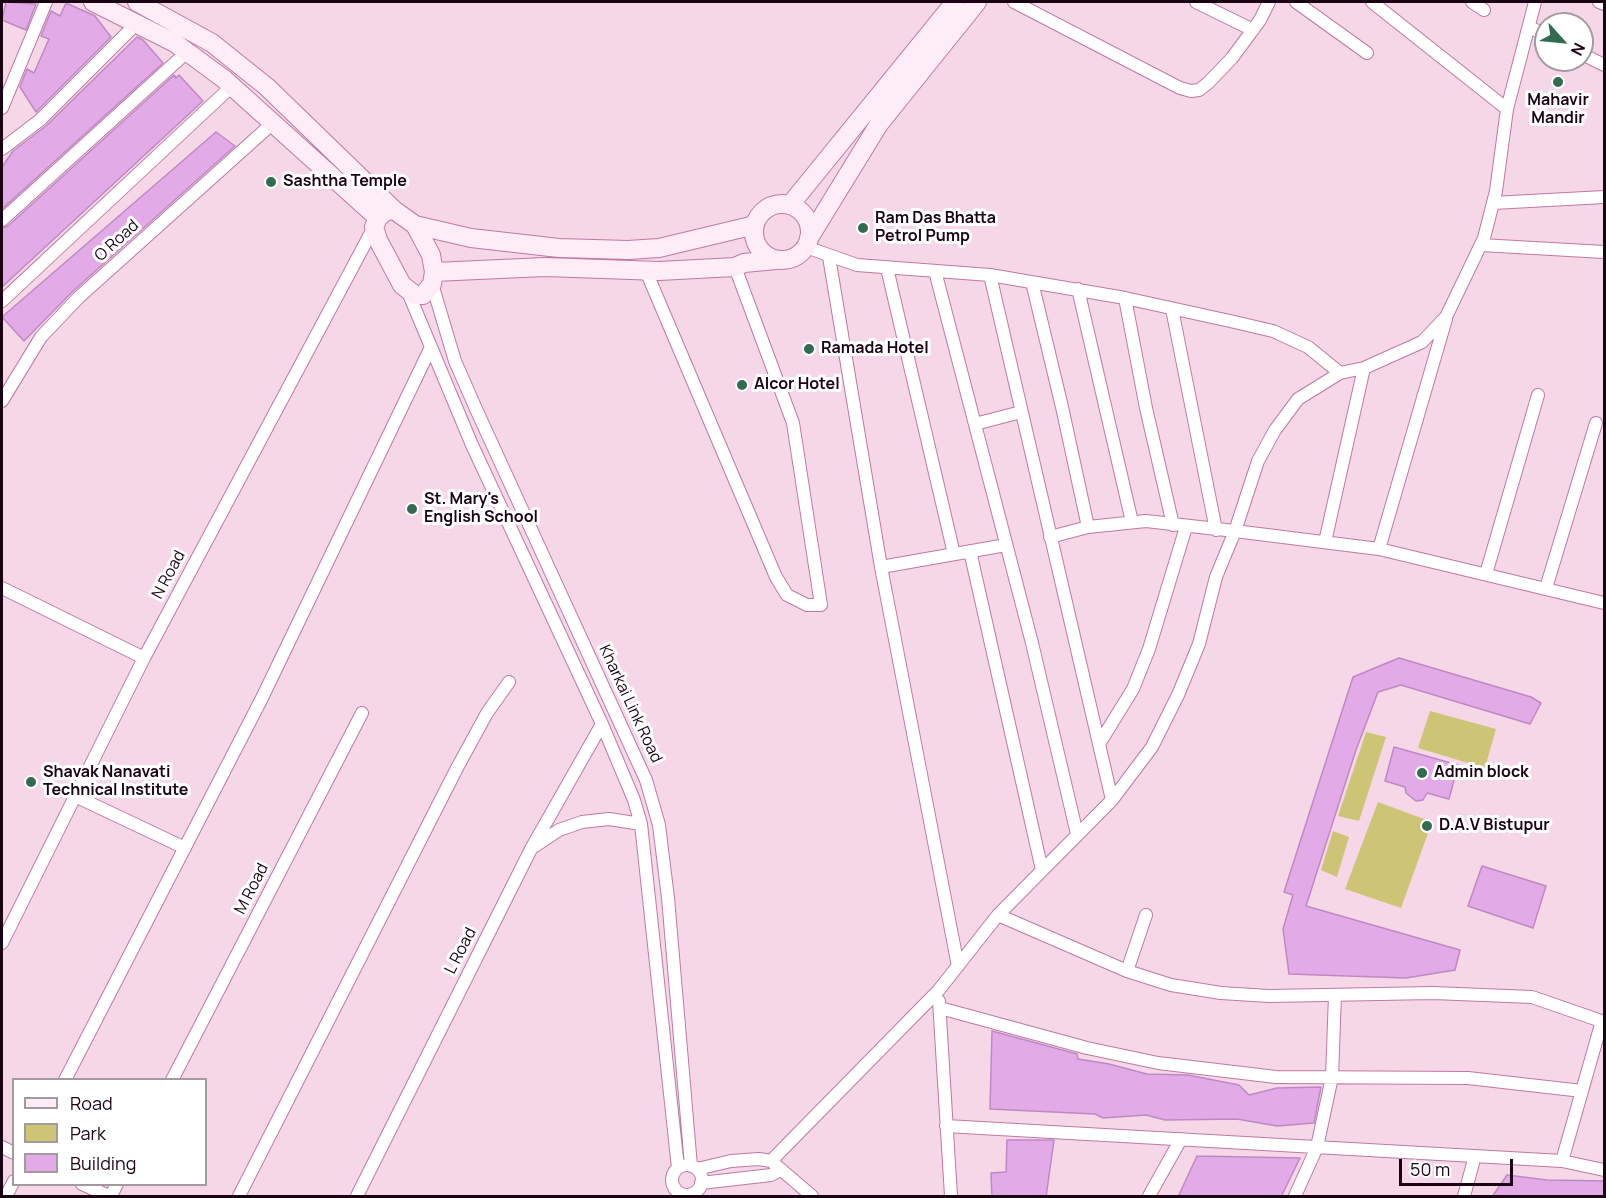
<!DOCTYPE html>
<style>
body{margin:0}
#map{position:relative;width:1606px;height:1198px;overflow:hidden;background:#f5d7e8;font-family:Manrope,sans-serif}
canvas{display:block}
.frame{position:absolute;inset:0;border:3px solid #1a0312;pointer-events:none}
.legend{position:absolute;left:12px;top:1078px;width:195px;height:108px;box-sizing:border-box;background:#fff;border:2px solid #a39aa0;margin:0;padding:8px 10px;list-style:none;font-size:18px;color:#1a0312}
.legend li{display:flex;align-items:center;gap:12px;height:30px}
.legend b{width:30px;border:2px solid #a39aa0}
.north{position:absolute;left:1534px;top:12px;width:60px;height:60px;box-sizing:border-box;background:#fff;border:2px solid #a39aa0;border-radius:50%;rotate:117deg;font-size:16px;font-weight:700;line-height:24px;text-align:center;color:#1a0312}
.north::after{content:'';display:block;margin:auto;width:21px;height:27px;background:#326a52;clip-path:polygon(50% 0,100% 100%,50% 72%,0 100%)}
.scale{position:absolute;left:1399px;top:1159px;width:114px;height:27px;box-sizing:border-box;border:3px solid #1a0312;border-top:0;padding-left:8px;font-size:18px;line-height:21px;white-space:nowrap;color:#1a0312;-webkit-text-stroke:4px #fff;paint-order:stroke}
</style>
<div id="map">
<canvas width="1606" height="1198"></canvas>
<div class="frame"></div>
<ul class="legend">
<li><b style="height:8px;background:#feecf6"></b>Road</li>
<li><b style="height:16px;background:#cdc575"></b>Park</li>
<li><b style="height:16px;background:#e2abe8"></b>Building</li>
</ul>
<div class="north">N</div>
<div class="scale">50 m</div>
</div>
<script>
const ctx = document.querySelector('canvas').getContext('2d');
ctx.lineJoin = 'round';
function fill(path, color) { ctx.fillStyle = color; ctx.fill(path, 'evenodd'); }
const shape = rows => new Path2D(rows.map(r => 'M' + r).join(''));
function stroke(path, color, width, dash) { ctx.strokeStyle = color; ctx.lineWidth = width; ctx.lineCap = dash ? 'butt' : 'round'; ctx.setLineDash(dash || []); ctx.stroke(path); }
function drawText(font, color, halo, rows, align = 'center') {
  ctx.font = font + ' Manrope,sans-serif'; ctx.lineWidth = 6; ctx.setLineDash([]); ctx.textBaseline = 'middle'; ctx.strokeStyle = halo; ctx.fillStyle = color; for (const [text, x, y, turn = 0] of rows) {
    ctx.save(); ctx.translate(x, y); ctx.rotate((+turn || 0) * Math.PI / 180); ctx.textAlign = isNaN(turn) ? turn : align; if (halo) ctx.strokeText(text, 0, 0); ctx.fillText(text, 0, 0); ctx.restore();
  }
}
const green = shape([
 [1430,711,1496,729,1485,768,1418,748],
 [1366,732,1386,737,1359,821,1338,816],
 [1378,802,1432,822,1401,908,1345,889],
 [1333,831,1349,837,1337,877,1321,870]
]);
const building = shape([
 [6,2,36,4,26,30,2,20,6,2],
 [66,3,95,16,111,37,36,112,20,87,27,69,34,73,49,39,41,36,51,11,60,16,66,3],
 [137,37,143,40,163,63,2,209,2,167,13,151,46,126,137,37],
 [174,75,176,78,179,75,203,101,2,287,2,228,8,226,174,75],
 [216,132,235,146,72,292,24,341,2,317,216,132],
 [1399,658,1531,697,1541,703,1530,724,1401,685,1378,692,1356,750,1306,906,1460,950,1455,970,1406,978,1289,974,1283,929,1293,895,1284,892,1353,677,1399,658],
 [1394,747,1458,765,1449,799,1427,793,1423,800,1416,801,1406,793,1405,787,1385,781,1394,747],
 [1482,866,1546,886,1533,928,1468,906,1482,866],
 [992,1031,1077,1054,1078,1059,1109,1064,1147,1074,1188,1075,1239,1085,1249,1095,1277,1088,1321,1087,1314,1123,1277,1126,1237,1119,1165,1120,1146,1115,1103,1118,1095,1114,990,1109,992,1031],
 [1007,1140,1054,1140,1046,1197,992,1197,991,1173,1006,1172,1007,1140],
 [1197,1156,1300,1158,1281,1197,1178,1197,1197,1156],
 [1507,1175,1547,1180,1605,1181,1605,1197,1492,1197,1507,1175]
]);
const street = shape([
 [1014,2,1180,88,1191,91,1199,90,1208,83,1232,58,1260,20,1269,2],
 [1196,2,1253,30],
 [1296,2,1367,53],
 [1372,2,1507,109],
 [1472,2,1484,10],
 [1599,2,1604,4],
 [1529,27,1546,35],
 [1582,54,1604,65],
 [2,108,46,2],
 [2,149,40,120,137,23],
 [1493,203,1604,197],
 [2,220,187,52],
 [1481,245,1604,252],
 [806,247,857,265,990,275,1125,298,1230,321,1273,331,1308,347,1340,373],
 [829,257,881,567,958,966],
 [887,268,954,554],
 [646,271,776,577,787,595,807,605,821,605,793,423,735,267],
 [935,271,1032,643,1077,834],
 [990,275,1112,800],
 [1032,282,1062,407,1088,527],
 [432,284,455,361,476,409,646,780,659,825,668,898,691,1166],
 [1078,289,1132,522],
 [408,292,472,445,602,724,634,800,641,824,678,1168],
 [1125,298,1146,408,1173,525],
 [2,301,232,86],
 [1172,309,1216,530],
 [2,401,41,337,78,298,274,122],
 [975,424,1021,412],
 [1050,537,1088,527,1146,521,1235,531,1379,549,1604,603],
 [1325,542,1364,368],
 [1379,549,1446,319],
 [970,551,1042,870],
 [881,567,1006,545],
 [1486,574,1538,395],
 [2,588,144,658],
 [1546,588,1596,423],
 [1099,744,1133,689,1149,649,1186,527],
 [75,796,185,848],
 [535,846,559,830,582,822,609,819,641,824],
 [998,915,1127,971,1171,985,1221,993,1269,996,1433,993,1532,997,1604,1022],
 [2,943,144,658,374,227],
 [1127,971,1146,915],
 [939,1001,951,1196],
 [940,1008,1087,1048,1158,1063,1276,1077,1468,1078,1582,1091],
 [65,1080,262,698,431,347],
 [172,1080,362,713],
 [946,1126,1562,1161,1604,1170],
 [2,1147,14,1153],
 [771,1161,938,991,998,915,1112,800,1152,747,1178,695,1199,644,1216,577,1235,531,1258,461,1275,430,1298,399,1340,373,1364,368,1422,342,1446,317,1484,238,1496,191,1507,109,1535,2],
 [1562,1161,1602,1021],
 '672 1180a15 15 0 1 1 30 0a15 15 0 1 1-30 0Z',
 [697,1169,731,1161,759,1159,771,1161,812,1196],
 [701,1183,771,1175,780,1170],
 [82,1184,109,1196],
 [6,1196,14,1181],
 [111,1196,117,1184],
 [239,1196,457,768,487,713,509,682],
 [357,1196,531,849,602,724],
 [1149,1196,1181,1139],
 [1295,1196,1317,1147,1332,1077,1335,995],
 [1464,1196,1475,1156]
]);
const secondary = shape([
 [93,2,175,43,224,79,378,218],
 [137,2,212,43,267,87,394,210],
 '754 232a28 28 0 1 1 56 0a28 28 0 1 1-56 0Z',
 [790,205,955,2],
 [394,210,415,225,431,255,434,272,432,284,423,295,415,295,402,285,378,240,374,227,378,218,386,211,394,210],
 [415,225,471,238,559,248,628,250,659,248,755,225],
 [809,238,879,124,977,2],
 [434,272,545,267,659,271,735,267,744,263,776,260]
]);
const markers = [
 [1558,82,6,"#326a52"],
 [271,182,6,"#326a52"],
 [863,228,6,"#326a52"],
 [809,349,6,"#326a52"],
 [742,385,6,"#326a52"],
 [412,509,6,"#326a52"],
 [1422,773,6,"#326a52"],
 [31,782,6,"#326a52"],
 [1427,826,6,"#326a52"]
];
const poiNames = [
 ["Mahavir",1558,101,"center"],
 ["Mandir",1558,119,"center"],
 ["Sashtha Temple",283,182],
 ["Ram Das Bhatta",875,219],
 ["Petrol Pump",875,237],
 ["Ramada Hotel",821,349],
 ["Alcor Hotel",754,385],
 ["St. Mary's",424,500],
 ["English School",424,518],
 ["Shavak Nanavati",43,773],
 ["Technical Institute",43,791],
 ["Admin block",1434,773],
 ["D.A.V Bistupur",1439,826]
];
const streetNames = [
 ["O Road",117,241,-42],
 ["N Road",169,575,-62],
 ["Kharkai Link Road",630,704,65],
 ["M Road",252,889,-63],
 ["L Road",461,951,-63]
];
fill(green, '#cdc575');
fill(building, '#e2abe8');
stroke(building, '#be89c3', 1.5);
stroke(street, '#bf79a3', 14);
stroke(secondary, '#bf79a3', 20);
stroke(street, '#fff', 12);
stroke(secondary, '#feecf6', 18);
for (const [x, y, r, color] of markers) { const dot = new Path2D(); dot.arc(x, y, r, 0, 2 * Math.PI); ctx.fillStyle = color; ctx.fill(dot); stroke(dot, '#fff', 2); }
drawText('bold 16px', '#1a0312', '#fff', poiNames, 'left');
drawText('16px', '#1a0312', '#fff', streetNames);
</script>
